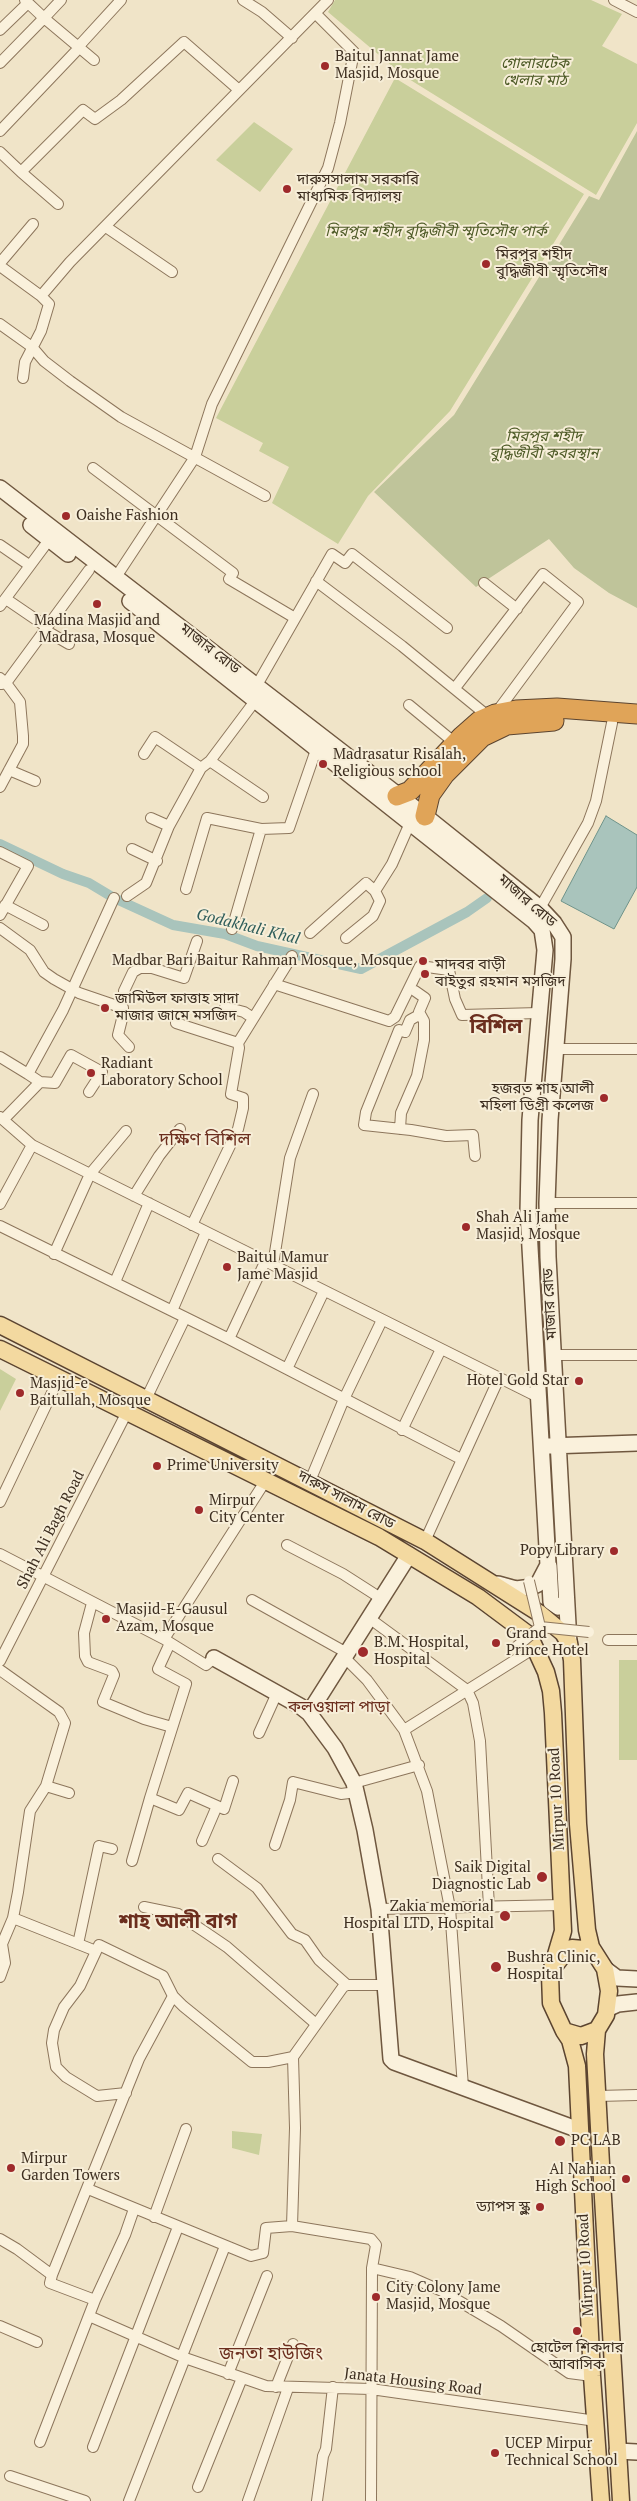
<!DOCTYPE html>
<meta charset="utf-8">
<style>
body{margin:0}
canvas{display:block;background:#f0e4c8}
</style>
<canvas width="637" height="2501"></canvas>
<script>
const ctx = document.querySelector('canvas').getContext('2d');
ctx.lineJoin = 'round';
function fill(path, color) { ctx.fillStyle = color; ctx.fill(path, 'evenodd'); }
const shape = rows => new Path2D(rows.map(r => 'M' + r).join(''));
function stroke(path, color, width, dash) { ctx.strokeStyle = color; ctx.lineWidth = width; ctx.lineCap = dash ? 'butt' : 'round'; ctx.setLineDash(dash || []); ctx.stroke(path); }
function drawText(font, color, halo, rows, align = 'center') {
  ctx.font = font + ' "PT Serif","Noto Sans Bengali",serif'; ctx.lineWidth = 4; ctx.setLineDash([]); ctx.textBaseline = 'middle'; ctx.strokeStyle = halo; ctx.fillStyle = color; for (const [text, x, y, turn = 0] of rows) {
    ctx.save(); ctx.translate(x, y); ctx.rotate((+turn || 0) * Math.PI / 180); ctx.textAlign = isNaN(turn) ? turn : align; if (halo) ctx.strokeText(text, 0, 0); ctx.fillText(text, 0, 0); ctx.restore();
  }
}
const green = shape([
 [335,0,591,0,622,14,602,46,637,64,637,123,596,195,404,76,328,12],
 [395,78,584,194,450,411,368,496,338,544,272,503,289,467,259,451,263,443,216,418],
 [254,122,293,149,260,192,216,160],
 [0,1369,16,1379,0,1411],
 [619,1660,637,1660,637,1760,619,1760],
 [232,2131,262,2134,259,2155,232,2148]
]);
const cemetery = shape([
 [637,131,637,608,609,593,574,568,549,539,476,587,374,492,454,415,589,196,599,200]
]);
const water = shape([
 [606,816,637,835,637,887,614,929,561,901,606,816]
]);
const canal = shape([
 [0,844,63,874,89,883,114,898,173,925,225,934,257,946,361,969,467,912,487,898]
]);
const street = shape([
 [25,0,44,18,61,0],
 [243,0,262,12,292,38],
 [614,0,637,12],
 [0,30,28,3],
 [78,47,121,0],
 [0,63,44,18,94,60],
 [0,131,79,48],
 [0,152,21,172,83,110,95,119,121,100,184,42,239,90],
 [21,172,58,204],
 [106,227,172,272],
 [0,263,33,224],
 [0,266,41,296],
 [0,324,32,347,44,361,70,381,121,417,265,496],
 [23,378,25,362,41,331,49,304,41,296,70,262,328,0],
 [93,468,233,573,229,579,295,618],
 [0,545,29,565],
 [116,577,195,457,212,404,328,168,340,123,354,52,316,14],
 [316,581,402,646,489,717],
 [484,583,517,609],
 [6,599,47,627,89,570],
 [0,606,49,540],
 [47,627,45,630,69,644],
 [0,678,6,683,20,702,23,736,23,744,0,787],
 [1,684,6,683,45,630],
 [257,685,332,554,345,563,352,554,447,628],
 [455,688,543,574,578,602,496,713],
 [409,705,455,743],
 [144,754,155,737,201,768],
 [210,761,263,797],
 [9,770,35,781],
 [151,818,169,826],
 [132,849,157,861],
 [0,852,28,866,0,915],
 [186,889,207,818,261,829,289,828,316,750],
 [127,896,146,883,169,826,201,768,210,761,255,701],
 [5,905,43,925],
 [540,908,588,823,596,801,612,723],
 [0,928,30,950,44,972,54,979,79,993,123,1008,123,1015,118,1035,129,1047],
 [232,929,261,829],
 [310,933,366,883,375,891],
 [346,938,373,916,380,901,375,891,392,864,410,823],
 [274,984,389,1021,395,1017,420,966,449,970,455,999,462,1015,539,1013],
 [124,991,133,972,140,968,152,968,184,978,197,941],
 [225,1007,244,1012,253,1018],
 [419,1015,410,1020,405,1032,399,1030,366,1112,364,1125,411,1130,446,1136,473,1135,475,1156],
 [176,1023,238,1043],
 [555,1049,637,1049],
 [0,1057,28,1074],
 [40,1082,55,1083,71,1055,102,1072,89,1092],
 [0,1117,32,1145,538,1397],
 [4,1119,40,1082,28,1074,63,1010,114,898],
 [400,1129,401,1113,417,1076,424,1040,424,1021,419,1012,425,998,415,991],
 [134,1196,159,1156,180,1129],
 [547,1203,637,1203],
 [0,1204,32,1145],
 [192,1225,238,1129,243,1108,243,1098,231,1094,239,1048,238,1043,292,956],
 [0,1226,229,1339,461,1459],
 [54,1254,90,1174,126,1131],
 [273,1265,290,1158,313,1094],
 [115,1282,149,1203],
 [172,1311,206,1232],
 [229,1339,265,1262],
 [553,1355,637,1355],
 [287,1369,324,1291],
 [146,1399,185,1318],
 [402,1430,441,1349],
 [310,1481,344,1399,382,1320],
 [0,1502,59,1378],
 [425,1541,499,1378],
 [287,1545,343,1574,382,1599],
 [0,1554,164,1639,206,1665,214,1658],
 [252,1600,347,1653],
 [92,1603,84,1633,85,1656,88,1662,112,1671,114,1675,103,1702,144,1719,172,1727],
 [369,1618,467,1690,473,1703,480,1741,489,1907],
 [164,1639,266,1480],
 [608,1640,637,1640],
 [170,1643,158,1669,186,1684,150,1798,179,1810,188,1793,224,1809,233,1781],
 [344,1657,367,1680,404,1730,427,1791,450,1908,463,2087],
 [0,1661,127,1412],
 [0,1670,59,1712,65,1723,46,1786,30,1811,18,1892,13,1918,2,1944,5,1963,0,1977],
 [404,1730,536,1647],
 [259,1733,277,1693],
 [354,1783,419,1765],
 [46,1786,69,1793],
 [202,1841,217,1806],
 [275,1845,290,1800,293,1782,341,1794,357,1792],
 [218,1859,257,1888,292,1934,305,1940,319,1960,347,1985],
 [132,1861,150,1798],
 [144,1907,178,1914,208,1934,227,1947,316,2024],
 [379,1909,562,1905],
 [13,1918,96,1951],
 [78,1944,99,1846,112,1849],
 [126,2093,97,2096,66,2077,56,2067,52,2043,54,2030,64,2007,80,1986,99,1945,163,1976,173,1996,183,2006,252,2062,268,2062,293,2057],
 [598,2096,637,2095],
 [88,2189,251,2256,263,2253,266,2228,292,2226],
 [154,2217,186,2129],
 [0,2239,17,2249,52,2275],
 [372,2268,410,2277,442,2291,501,2326,569,2373,592,2376],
 [95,2300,125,2235,134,2209],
 [89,2316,185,2358,266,2386,371,2389,596,2421],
 [0,2326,37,2342],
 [182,2356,225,2246],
 [228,2374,267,2276],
 [276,2387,293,2344],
 [40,2442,95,2300,50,2283,52,2275,139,2059,173,1996],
 [93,2447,178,2227],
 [10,2476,85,2501],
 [198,2487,242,2378],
 [129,2501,185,2358],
 [248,2501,288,2388],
 [317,2501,323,2456,326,2449,333,2387],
 [371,2501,372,2268,376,2245,371,2239,292,2226,295,2128,293,2057,343,1987,347,1985,384,1985]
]);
const secondary = shape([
 [0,488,425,816,540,908,554,923,563,937,563,959,550,1120,547,1203,548,1257,569,1643],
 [31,525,68,554],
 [130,601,534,921,542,930,545,950,530,1120,528,1212,548,1565,538,1584,532,1587,516,1589,498,1584],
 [549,1446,637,1443],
 [549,1566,551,1602,558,1607,566,1602],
 [214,1658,300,1706,309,1713,335,1748,354,1783,365,1830,379,1909,391,2059,394,2062,579,2130],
 [309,1713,409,1555],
 [605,1969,617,1978,637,1979],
 [607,2009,618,2004,637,2002],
 [617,2451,637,2452]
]);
const primary = shape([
 [0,1325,425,1541,539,1613,563,1633,569,1643,572,1660,578,1824,587,1930,591,1947,605,1969,609,1991,606,2015,597,2030,581,2036,564,2031,551,2003,550,1975,563,1931,553,1713,551,1691,546,1672,529,1635,478,1597,379,1537,0,1349],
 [556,1964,566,1951,572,1948,583,1949,596,1956],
 [597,2030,595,2054,601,2164,621,2501],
 [564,2031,570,2040,577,2066,592,2376,601,2501]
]);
const highway = shape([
 [397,796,410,791,462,736,479,721,495,714,516,710,557,708,637,714],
 [425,816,430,795,445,774,482,737,507,725,554,721]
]);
const streetBridge = shape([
 [529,1581,540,1627],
 [515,1648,540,1627,589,1632]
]);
const markers = [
 [325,66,5,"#9e2a2b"],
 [287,189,5,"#9e2a2b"],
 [486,264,5,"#9e2a2b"],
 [66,516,5,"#9e2a2b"],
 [97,604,5,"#9e2a2b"],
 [323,764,5,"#9e2a2b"],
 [423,961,5,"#9e2a2b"],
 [425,974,5,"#9e2a2b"],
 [105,1008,5,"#9e2a2b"],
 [91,1073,5,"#9e2a2b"],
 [604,1098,5,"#9e2a2b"],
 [466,1227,5,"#9e2a2b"],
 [227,1267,5,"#9e2a2b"],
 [579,1381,5,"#9e2a2b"],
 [20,1393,5,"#9e2a2b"],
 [157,1466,5,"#9e2a2b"],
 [199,1510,5,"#9e2a2b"],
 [614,1551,5,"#9e2a2b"],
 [106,1619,5,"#9e2a2b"],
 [496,1643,5,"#9e2a2b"],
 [363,1652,6,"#9e2a2b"],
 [542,1877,6,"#9e2a2b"],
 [505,1916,6,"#9e2a2b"],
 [496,1967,6,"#9e2a2b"],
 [560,2141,6,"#9e2a2b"],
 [11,2168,5,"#9e2a2b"],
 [626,2179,5,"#9e2a2b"],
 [540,2207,5,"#9e2a2b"],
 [376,2297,5,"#9e2a2b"],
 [577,2331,5,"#9e2a2b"],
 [495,2453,5,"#9e2a2b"]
];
const poiNames = [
 ["Baitul Jannat Jame",335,57],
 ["Masjid, Mosque",335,74],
 ["দারুসসালাম সরকারি",297,180],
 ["মাধ্যমিক বিদ্যালয়",297,197],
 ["মিরপুর শহীদ",496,255],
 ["বুদ্ধিজীবী স্মৃতিসৌধ",496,272],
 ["Oaishe Fashion",76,516],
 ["Madina Masjid and",97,621,"center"],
 ["Madrasa, Mosque",97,638,"center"],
 ["Madrasatur Risalah,",333,755],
 ["Religious school",333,772],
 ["Madbar Bari Baitur Rahman Mosque, Mosque",413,961,"right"],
 ["মাদবর বাড়ী",435,965],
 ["বাইতুর রহমান মসজিদ",435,982],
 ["জামিউল ফাত্তাহ সাদা",115,999],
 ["মাজার জামে মসজিদ",115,1016],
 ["Radiant",101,1064],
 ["Laboratory School",101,1081],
 ["হজরত শাহ আলী",594,1089,"right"],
 ["মহিলা ডিগ্রী কলেজ",594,1106,"right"],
 ["Shah Ali Jame",476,1218],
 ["Masjid, Mosque",476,1235],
 ["Baitul Mamur",237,1258],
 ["Jame Masjid",237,1275],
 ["Hotel Gold Star",569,1381,"right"],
 ["Masjid-e",30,1384],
 ["Baitullah, Mosque",30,1401],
 ["Prime University",167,1466],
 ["Mirpur",209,1501],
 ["City Center",209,1518],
 ["Popy Library",604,1551,"right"],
 ["Masjid-E-Gausul",116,1610],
 ["Azam, Mosque",116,1627],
 ["Grand",506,1634],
 ["Prince Hotel",506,1651],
 ["B.M. Hospital,",374,1643],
 ["Hospital",374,1660],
 ["Saik Digital",531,1868,"right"],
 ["Diagnostic Lab",531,1885,"right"],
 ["Zakia memorial",494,1907,"right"],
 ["Hospital LTD, Hospital",494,1924,"right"],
 ["Bushra Clinic,",507,1958],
 ["Hospital",507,1975],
 ["PC LAB",571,2141],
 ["Mirpur",21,2159],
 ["Garden Towers",21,2176],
 ["Al Nahian",616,2170,"right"],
 ["High School",616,2187,"right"],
 ["ড্যাপস স্কুল",530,2207,"right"],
 ["City Colony Jame",386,2288],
 ["Masjid, Mosque",386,2305],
 ["হোটেল শিকদার",577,2348,"center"],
 ["আবাসিক",577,2365,"center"],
 ["UCEP Mirpur",505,2444],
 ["Technical School",505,2461]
];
const parkNames = [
 ["গোলারটেক",535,64],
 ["খেলার মাঠ",535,81],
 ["মিরপুর শহীদ বুদ্ধিজীবী স্মৃতিসৌধ পার্ক",436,232],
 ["মিরপুর শহীদ",544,437],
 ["বুদ্ধিজীবী কবরস্থান",544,454]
];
const streetNames = [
 ["মাজার রোড",210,649,38],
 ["মাজার রোড",527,901,41],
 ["মাজার রোড",550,1304,-93],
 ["দারুস সালাম রোড",346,1500,28],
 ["Shah Ali Bagh Road",51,1530,-63],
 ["Mirpur 10 Road",557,1799,-93],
 ["Mirpur 10 Road",586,2265,-93],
 ["Janata Housing Road",413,2382,7]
];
const waterNames = [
 ["Godakhali Khal",248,927,14]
];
const neighbourhoodNames = [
 ["কলওয়ালা পাড়া",339,1707]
];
const quarterNames = [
 ["দক্ষিণ বিশিল",205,1140],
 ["জনতা হাউজিং",271,2354]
];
const districtNames = [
 ["বিশিল",496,1027],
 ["শাহ আলী বাগ",178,1922]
];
fill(green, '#c9cf9b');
fill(cemetery, '#bfc49a');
fill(water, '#a9c4bc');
stroke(water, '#6f938a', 1);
stroke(canal, '#a9c4bc', 10);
stroke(street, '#8d765c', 12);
stroke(secondary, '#6f573f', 18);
stroke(primary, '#5b4430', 19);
stroke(highway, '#5b4430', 21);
stroke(street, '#faf1dc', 10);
stroke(secondary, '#faf1dc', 15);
stroke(primary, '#f3d9a0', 16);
stroke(highway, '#e0a458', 19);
stroke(streetBridge, '#8d765c', 12, []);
stroke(streetBridge, '#faf1dc', 10);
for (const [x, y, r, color] of markers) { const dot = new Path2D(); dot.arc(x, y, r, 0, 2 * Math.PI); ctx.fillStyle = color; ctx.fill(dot); stroke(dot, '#f7eed8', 2); }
drawText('15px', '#3d2e20', '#f7eed8', poiNames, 'left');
drawText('italic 15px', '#4d5a26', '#f7eed8', parkNames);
drawText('15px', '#3d2e20', '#f7eed8', streetNames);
drawText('italic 16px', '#2f5d5a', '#f7eed8', waterNames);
drawText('16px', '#6b2e1e', '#f7eed8', neighbourhoodNames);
drawText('18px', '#6b2e1e', '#f7eed8', quarterNames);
drawText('bold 20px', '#6b2e1e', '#f7eed8', districtNames);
</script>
